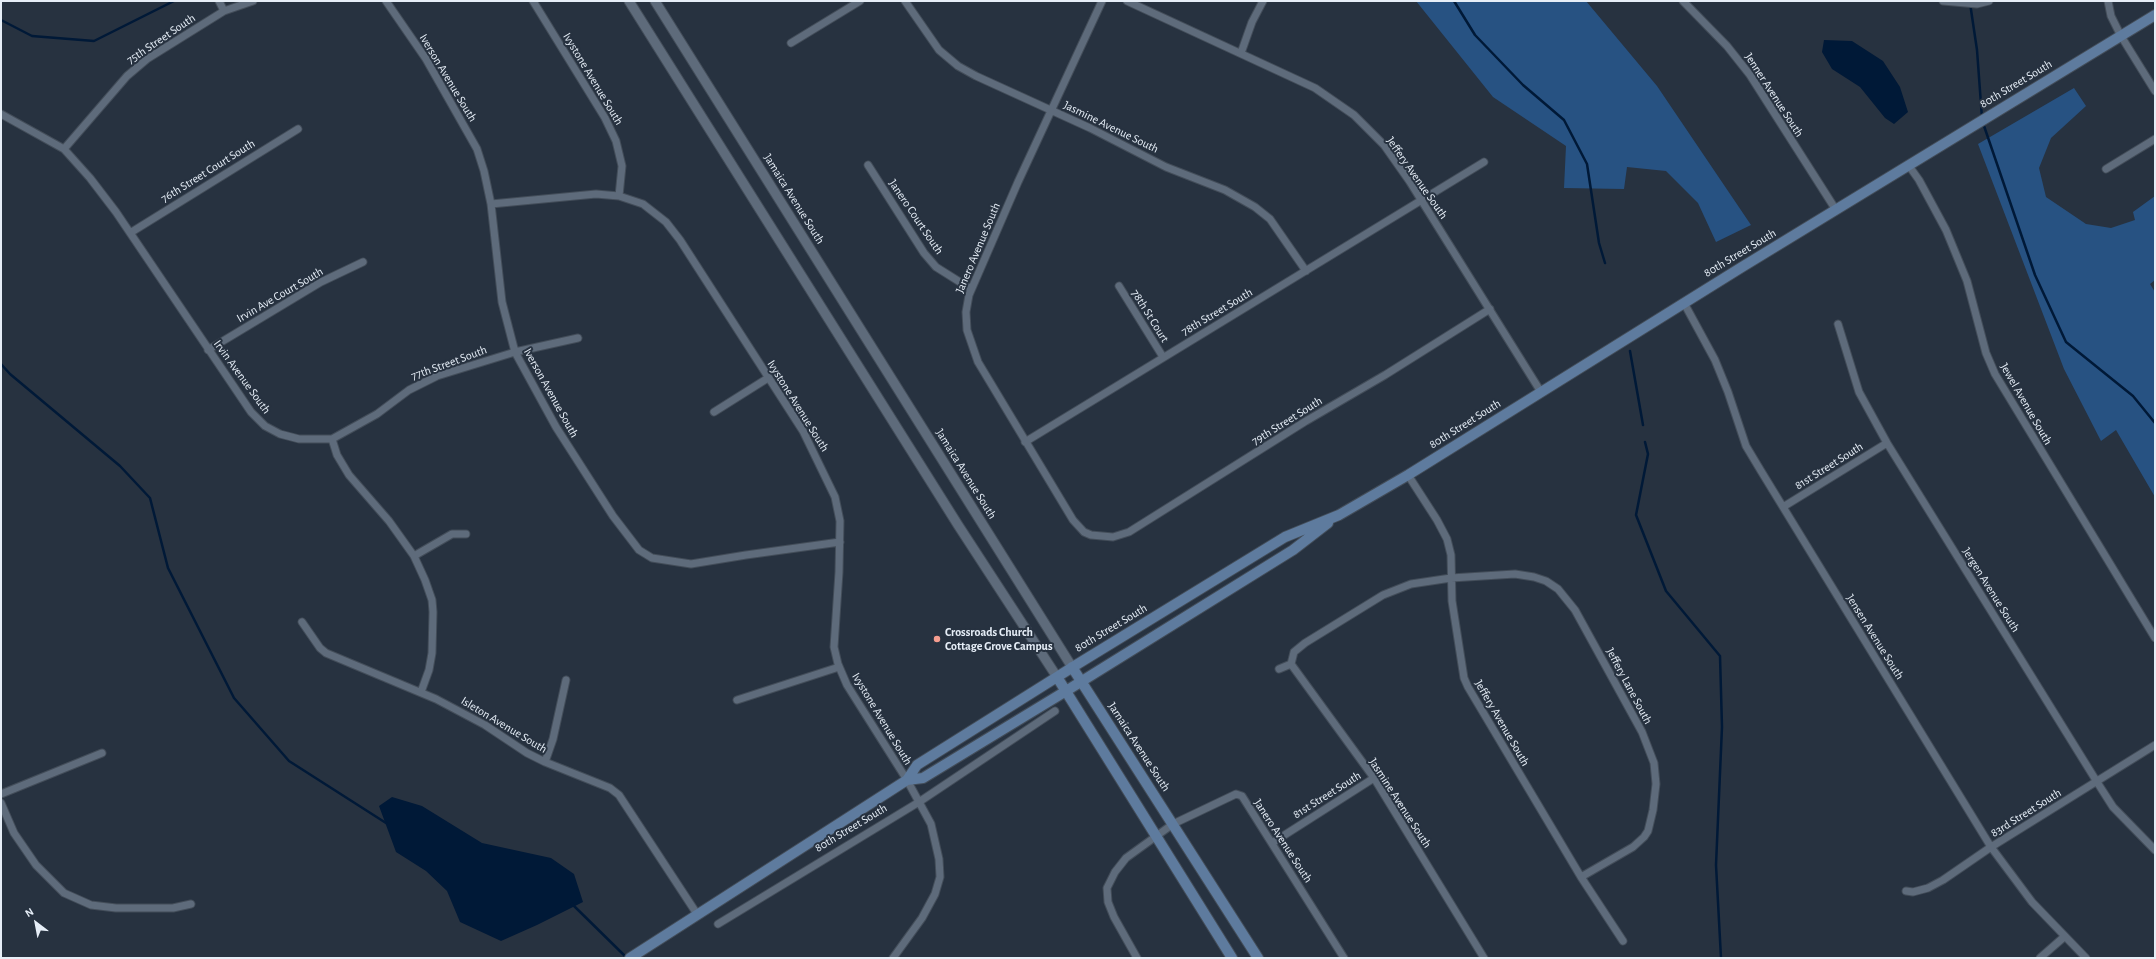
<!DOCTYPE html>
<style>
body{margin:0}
#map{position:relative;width:2156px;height:959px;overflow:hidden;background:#273240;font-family:"Alegreya Sans",sans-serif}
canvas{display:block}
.frame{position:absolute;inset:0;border:2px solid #e6eef7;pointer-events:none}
.north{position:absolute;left:16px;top:903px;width:40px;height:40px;-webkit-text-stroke:3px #273240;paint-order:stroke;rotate:328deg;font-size:11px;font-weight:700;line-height:16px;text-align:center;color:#e6eef7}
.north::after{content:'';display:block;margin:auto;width:14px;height:18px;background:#e6eef7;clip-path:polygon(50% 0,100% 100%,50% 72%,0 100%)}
</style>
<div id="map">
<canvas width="2156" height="959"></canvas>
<div class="frame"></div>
<div class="north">N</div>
</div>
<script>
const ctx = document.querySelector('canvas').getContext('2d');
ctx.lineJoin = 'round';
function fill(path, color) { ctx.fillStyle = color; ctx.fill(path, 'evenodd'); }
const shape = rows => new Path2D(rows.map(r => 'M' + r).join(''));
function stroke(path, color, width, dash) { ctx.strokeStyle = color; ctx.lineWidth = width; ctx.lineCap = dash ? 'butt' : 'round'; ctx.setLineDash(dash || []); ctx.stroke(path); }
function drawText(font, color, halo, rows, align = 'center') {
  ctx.font = font + ' "Alegreya Sans",sans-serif'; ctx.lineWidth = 4; ctx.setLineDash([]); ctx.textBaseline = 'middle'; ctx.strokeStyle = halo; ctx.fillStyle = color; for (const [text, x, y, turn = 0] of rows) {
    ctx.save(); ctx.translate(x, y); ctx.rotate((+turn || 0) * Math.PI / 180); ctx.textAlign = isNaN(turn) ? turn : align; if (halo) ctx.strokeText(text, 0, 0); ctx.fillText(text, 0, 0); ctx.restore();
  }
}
const green = shape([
 [1416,1,1586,1,1657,86,1751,225,1716,242,1698,203,1666,171,1627,167,1624,189,1564,188,1566,146,1493,97],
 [2074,88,2086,106,2051,138,2039,168,2046,197,2086,224,2111,228,2135,220,2133,212,2155,196,2155,280,2150,284,2155,292,2155,497,2116,430,2101,441,2064,369,1978,144]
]);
const water = shape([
 [1824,40,1852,41,1883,61,1900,87,1908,112,1894,124,1885,118,1860,87,1832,69,1822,52],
 [392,797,422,806,482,843,551,858,574,874,583,902,537,925,501,941,460,922,447,891,426,871,396,852,379,806]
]);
const stream = shape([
 [1454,1,1475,35,1523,85,1564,120,1587,164,1599,243,1605,263],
 [1970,3,1977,50,1982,118],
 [1,20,32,36,94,41,174,1],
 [1983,123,2035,275,2066,342,2133,396,2155,423],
 [1630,351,1643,425],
 [1,364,10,374,120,466,150,498,168,568,234,698,289,761,386,823],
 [1645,442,1648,454,1636,515,1666,591,1720,656,1722,727,1716,865,1721,958],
 [572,904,627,958]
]);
const minor = shape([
 [219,1,224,11],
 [386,1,426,59,477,149,484,171,491,204,502,302,515,352,556,427,613,516,639,550,652,558,691,564,746,555,840,542],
 [533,1,605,118,616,141,622,166,619,196],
 [905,1,939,50,958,66,976,76,1090,128,1166,167,1225,190,1255,207,1270,219,1306,271],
 [1102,1,1018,182,969,295,966,312,967,330,978,362,1073,520,1084,532,1091,535,1113,537,1129,532,1306,421,1385,375,1490,309],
 [1127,1,1315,88,1354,115,1384,145,1410,182,1541,392],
 [1683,1,1727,46,1750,75,1836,210],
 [1943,1,1977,4,1989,1],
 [2108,1,2111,16,2121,36,2155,91],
 [791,43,860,1],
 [1241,53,1252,22,1263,1],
 [1,114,64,149,90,178,116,212,251,412,265,426,280,434,299,439,332,439,377,414,409,390,437,376,515,352,578,338],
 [64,149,127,76,147,59,224,11,253,1],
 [868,165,924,253,936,267,971,289],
 [1909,166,1919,180,1946,230,1967,281,1986,353,1995,374,2155,638],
 [2106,169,2155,139],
 [491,204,596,194,619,196,643,204,666,222,680,240,803,431,835,497,840,521,839,572,834,647,838,664,847,685,907,780,931,824,939,859,940,877,935,894,922,918,893,958],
 [130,233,298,129],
 [1119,286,1163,357],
 [1684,303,1715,360,1728,392,1746,446,1761,471,1991,847,2032,902,2086,958],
 [1838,324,1859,392,1887,443,2097,782,2113,807,2155,850],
 [208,350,321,282,363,262],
 [714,412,768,378],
 [332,439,337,455,349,475,389,521,414,556,425,580,432,600,433,612,432,653,429,670,421,692],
 [1025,442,1484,162],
 [1408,475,1437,520,1447,539,1451,555,1452,601,1464,678,1468,687,1581,877,1623,941],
 [1783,507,1887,443],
 [414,556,452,534,466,534],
 [302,622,320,648,326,653,436,699,485,725,527,753,545,762,610,788,619,795,697,914],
 [1291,664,1294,652,1305,643,1383,595,1411,584,1451,578,1515,574,1534,577,1546,581,1558,589,1575,610,1642,732,1654,763,1656,784,1653,810,1648,831,1644,837,1633,847,1581,877],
 [1291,664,1374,778,1484,958],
 [1279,669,1291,664],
 [737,700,839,667],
 [545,762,553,739,566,680],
 [1,794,102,753],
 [1,803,14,833,36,865,64,893,91,905,116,908,173,908,191,904],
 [1272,843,1374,778],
 [1906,891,1913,892,1928,888,1943,880,1991,847,2155,745],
 [718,924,919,802,1055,711],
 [1137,958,1114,917,1108,902,1107,888,1115,872,1126,858,1173,824,1236,794,1242,796,1344,958],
 [2040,958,2064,937]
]);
const tertiary = shape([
 [629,1,958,525,1057,677],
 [655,1,1072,667]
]);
const secondary = shape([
 [1072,667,1258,958],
 [1057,677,1232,958],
 [907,780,923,778,1066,691,1293,550,1328,523],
 [630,958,907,780,917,765,1076,665,1285,537,1339,515,1408,475,1742,267,2155,15]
]);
const markers = [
 [937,639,4,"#f59d8f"]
];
const streetNames = [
 ["75th Street South",161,39,-34],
 ["Iverson Avenue South",448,78,59],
 ["Ivystone Avenue South",593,79,59],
 ["80th Street South",2016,84,-31],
 ["Jenner Avenue South",1774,95,57],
 ["Jasmine Avenue South",1111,127,26],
 ["76th Street Court South",208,171,-32],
 ["Jeffery Avenue South",1417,178,55],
 ["Jamaica Avenue South",794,199,58],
 ["Janero Court South",916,217,56],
 ["Janero Avenue South",978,248,-67],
 ["80th Street South",1740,253,-31],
 ["Irvin Ave Court South",280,295,-30],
 ["78th Street South",1217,312,-31],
 ["78th St Court",1150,316,58],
 ["77th Street South",449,363,-20],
 ["Irvin Avenue South",242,377,54],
 ["Iverson Avenue South",551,393,61],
 ["Jewel Avenue South",2026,404,60],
 ["Ivystone Avenue South",798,406,58],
 ["79th Street South",1287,421,-32],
 ["80th Street South",1465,424,-32],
 ["81st Street South",1829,466,-32],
 ["Jamaica Avenue South",966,474,58],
 ["Jergen Avenue South",1991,590,58],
 ["80th Street South",1111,628,-31],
 ["Jensen Avenue South",1875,637,58],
 ["Jeffery Lane South",1629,686,62],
 ["Ivystone Avenue South",882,719,59],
 ["Jeffery Avenue South",1502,723,60],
 ["Isleton Avenue South",504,725,31],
 ["Jamaica Avenue South",1139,747,57],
 ["81st Street South",1327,795,-32],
 ["Jasmine Avenue South",1400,803,57],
 ["83rd Street South",2026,813,-32],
 ["80th Street South",851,828,-31],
 ["Janero Avenue South",1283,841,57]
];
const poiNames = [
 ["Crossroads Church",945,632],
 ["Cottage Grove Campus",945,646]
];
fill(green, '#275282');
fill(water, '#001937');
stroke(stream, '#001937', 2.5);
stroke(minor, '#434d59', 9);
stroke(tertiary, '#434d59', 11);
stroke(secondary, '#434d59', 12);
stroke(minor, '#5e6b7b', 7);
stroke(tertiary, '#5e6b7b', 9);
stroke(secondary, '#5e7b9e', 10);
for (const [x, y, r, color] of markers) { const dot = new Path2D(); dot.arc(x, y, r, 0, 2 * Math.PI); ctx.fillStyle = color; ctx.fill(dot); stroke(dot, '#273240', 1.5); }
drawText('12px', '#e6eef7', '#273240', streetNames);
drawText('bold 12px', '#e6eef7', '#273240', poiNames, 'left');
</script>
